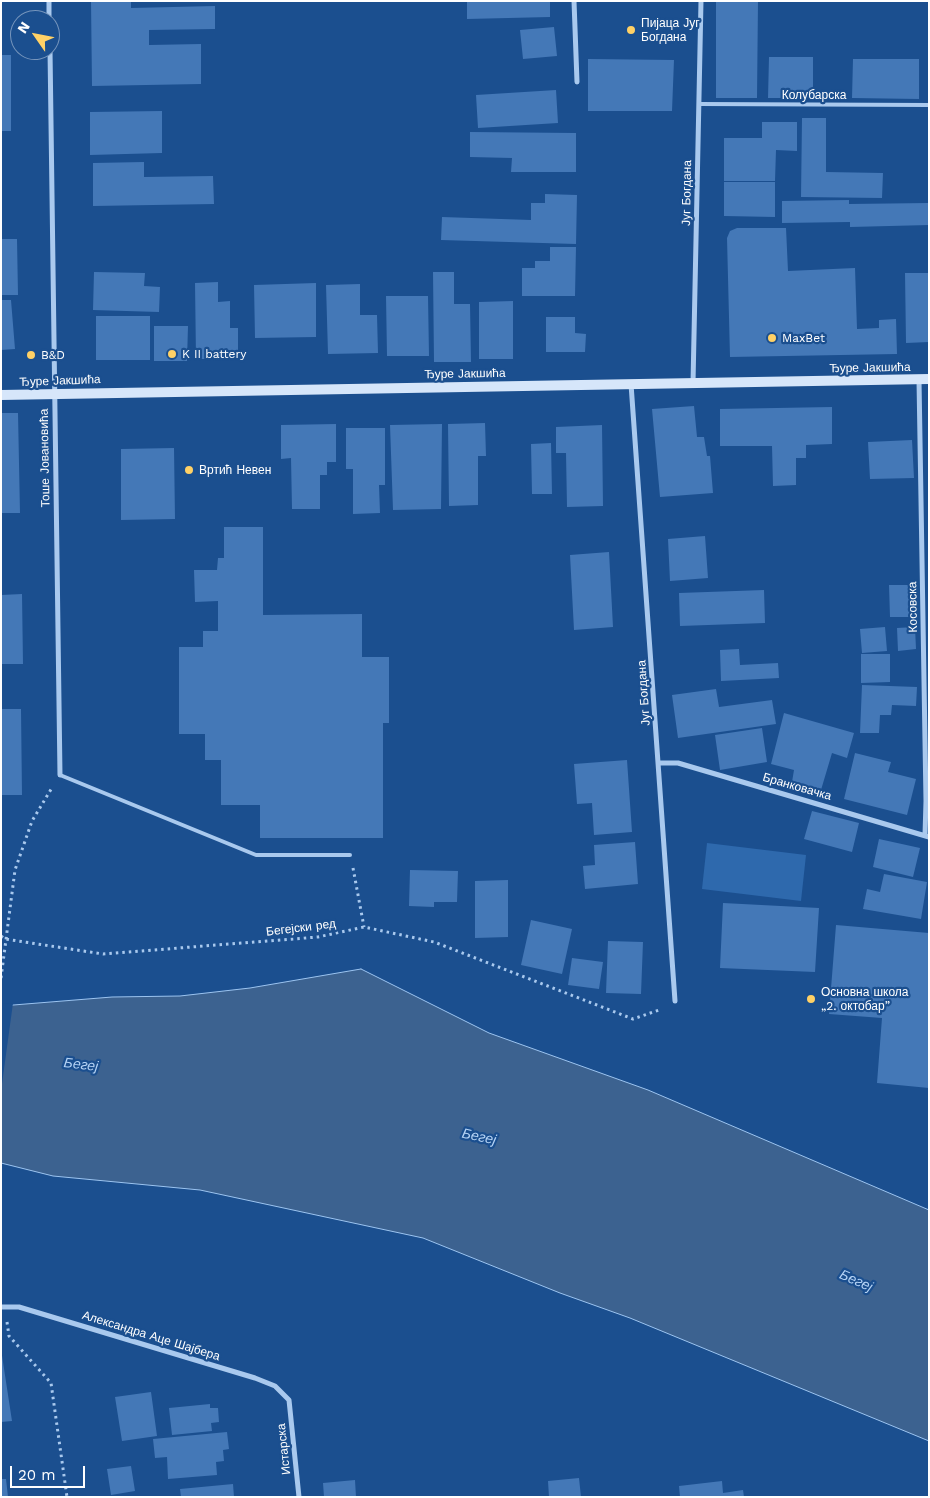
<!DOCTYPE html>
<meta charset="utf-8">
<style>
body{margin:0}
#map{position:relative;width:930px;height:1498px;overflow:hidden;background:#1b4f8f;font-family:"Work Sans",sans-serif}
canvas{display:block}
.frame{position:absolute;inset:0;border:2px solid #fff;pointer-events:none}
.north{position:absolute;left:10px;top:10px;width:50px;height:50px;box-sizing:border-box;background:#1b4f8f;border:1px solid #7695bc;border-radius:50%;rotate:303deg;font-size:14px;font-weight:700;line-height:20px;text-align:center;color:#fff}
.north::after{content:'';display:block;margin:auto;width:18px;height:22px;background:#ffd166;clip-path:polygon(50% 0,100% 100%,50% 72%,0 100%)}
.scale{position:absolute;left:10px;top:1466px;width:75px;height:22px;box-sizing:border-box;border:2px solid #fff;border-top:0;padding-left:6px;font-size:15px;line-height:18px;white-space:nowrap;color:#fff;-webkit-text-stroke:4px #1b4f8f;paint-order:stroke}
</style>
<div id="map">
<canvas width="930" height="1498"></canvas>
<div class="frame"></div>
<div class="north">N</div>
<div class="scale">20 m</div>
</div>
<script>
const ctx = document.querySelector('canvas').getContext('2d');
ctx.lineJoin = 'round';
function fill(path, color) { ctx.fillStyle = color; ctx.fill(path, 'evenodd'); }
const shape = rows => new Path2D(rows.map(r => 'M' + r).join(''));
function stroke(path, color, width, dash) { ctx.strokeStyle = color; ctx.lineWidth = width; ctx.lineCap = dash ? 'butt' : 'round'; ctx.setLineDash(dash || []); ctx.stroke(path); }
function drawText(font, color, halo, rows, align = 'center') {
  ctx.font = font + ' "Work Sans",sans-serif'; ctx.lineWidth = 4.5; ctx.setLineDash([]); ctx.textBaseline = 'middle'; ctx.strokeStyle = halo; ctx.fillStyle = color; for (const [text, x, y, turn = 0] of rows) {
    ctx.save(); ctx.translate(x, y); ctx.rotate((+turn || 0) * Math.PI / 180); ctx.textAlign = isNaN(turn) ? turn : align; if (halo) ctx.strokeText(text, 0, 0); ctx.fillText(text, 0, 0); ctx.restore();
  }
}
const green = shape([
 [707,843,806,855,801,901,702,889]
]);
const water = shape([
 [361,969,489,1033,648,1090,929,1210,929,1441,630,1318,560,1293,423,1238,200,1190,53,1176,1,1163,1,1006,112,997,180,996,250,988,361,969]
]);
const pier = shape([
 [13,1003,1,1091,1,1004]
]);
const building = shape([
 [91,1,131,1,131,8,215,6,215,29,149,30,149,45,201,44,201,84,92,86],
 [467,1,550,1,550,17,467,19],
 [716,1,758,1,757,98,716,98],
 [554,27,557,56,523,59,520,30],
 [1,55,11,55,11,131,1,131],
 [769,57,813,57,813,98,768,98],
 [588,59,674,60,672,111,588,111],
 [853,59,919,59,919,99,852,98],
 [556,90,558,123,478,128,476,95],
 [162,111,162,153,90,155,90,112],
 [802,118,826,118,826,172,883,173,882,198,801,197],
 [762,122,797,122,797,151,776,150,775,181,724,181,724,138,762,138],
 [470,132,576,133,576,172,511,172,512,158,470,157],
 [144,162,144,177,213,176,214,204,93,206,93,163],
 [724,182,775,182,775,217,724,216],
 [545,194,577,195,576,244,441,240,442,217,531,220,531,203,545,203],
 [849,200,849,204,929,203,929,225,850,227,850,222,782,223,782,201],
 [737,228,786,228,788,271,855,268,857,329,879,328,879,320,896,319,897,354,730,357,727,238,730,231],
 [1,239,17,239,18,295,1,295],
 [550,247,576,247,575,296,522,296,522,268,535,268,535,261,550,261],
 [94,272,145,273,144,286,160,287,159,312,93,310],
 [433,272,454,272,454,304,470,304,471,362,434,362],
 [905,273,929,273,929,342,906,343],
 [218,282,218,302,230,301,230,328,238,328,238,359,196,359,195,283],
 [316,283,316,337,255,338,254,285],
 [360,284,360,315,377,315,378,353,328,354,326,285],
 [386,296,428,296,429,356,387,356],
 [1,300,11,300,15,349,1,350],
 [513,301,513,359,479,359,479,302],
 [96,316,150,316,150,360,96,360],
 [546,317,575,317,575,333,586,334,585,352,546,352],
 [154,326,188,326,187,361,154,361],
 [694,406,697,437,704,437,707,456,710,456,713,493,660,497,652,409],
 [832,407,832,444,806,445,806,458,796,458,796,485,773,486,772,446,720,446,720,409],
 [1,413,18,413,20,513,1,513],
 [485,423,486,456,478,456,478,505,449,506,448,424],
 [336,424,336,462,327,462,327,475,320,475,320,509,292,509,291,458,281,459,281,425],
 [442,424,441,509,393,510,390,425],
 [602,425,603,506,567,507,566,453,556,453,556,427],
 [346,428,385,428,385,485,379,485,380,513,353,514,353,469,346,469],
 [912,440,914,478,870,479,868,442],
 [551,443,552,494,532,494,531,444],
 [174,448,175,519,121,520,121,449],
 [224,527,263,527,263,615,362,614,362,657,389,657,389,723,383,723,383,838,260,838,260,805,221,805,221,760,205,760,205,734,179,734,179,647,203,647,203,631,218,631,218,601,195,602,194,570,217,570,218,558,224,558],
 [705,536,708,578,670,581,668,539],
 [609,552,613,627,574,630,570,555],
 [889,585,917,585,918,617,890,617],
 [764,590,765,623,680,626,679,593],
 [22,594,23,664,1,664,1,595],
 [885,627,887,651,862,653,860,629],
 [915,627,916,649,898,651,897,628],
 [739,649,740,665,778,663,779,678,721,681,720,650],
 [861,654,890,654,890,682,861,683],
 [862,685,917,687,916,706,892,705,891,715,880,715,879,733,860,733],
 [716,689,719,707,772,700,776,724,678,738,672,695],
 [1,709,21,709,22,795,1,795],
 [784,713,854,733,847,758,832,753,821,790,792,782,794,770,771,764],
 [762,728,767,762,720,770,715,735],
 [855,753,891,762,888,772,916,779,907,815,844,799],
 [627,760,632,832,594,835,592,803,577,804,574,764],
 [812,811,859,823,852,852,804,839],
 [879,839,920,848,913,877,873,867],
 [635,842,638,884,585,889,583,866,595,865,594,845],
 [410,870,458,871,457,902,434,902,434,907,409,906],
 [884,874,927,882,921,919,863,909,867,889,880,892],
 [508,880,508,937,475,938,475,881],
 [723,903,819,908,815,972,720,968],
 [531,920,572,929,562,974,521,965],
 [836,925,929,933,929,1088,877,1083,882,1018,829,1014],
 [608,941,643,942,641,994,606,993],
 [572,958,603,962,599,989,568,985],
 [1,1349,12,1421,1,1422],
 [151,1392,157,1436,122,1441,115,1397],
 [210,1404,210,1408,218,1408,219,1422,211,1423,212,1431,172,1435,169,1408],
 [227,1432,229,1449,223,1450,224,1461,216,1462,217,1475,168,1479,167,1457,155,1458,153,1439],
 [131,1466,135,1491,111,1495,107,1469],
 [579,1478,581,1497,549,1497,548,1481],
 [1,1479,6,1479,8,1497,1,1497],
 [355,1480,356,1497,324,1497,323,1483],
 [722,1481,723,1493,743,1490,744,1497,680,1497,679,1486],
 [233,1484,234,1497,181,1497,180,1489]
]);
const path = shape([
 [353,868,364,927],
 [1,936,5,939,103,954,318,937,364,927,434,942,633,1019,662,1009],
 [1,978,15,870,32,821,53,786],
 [7,1322,9,1336,51,1383,67,1497]
]);
const lane = shape([
 [699,104,929,105],
 [60,775,256,855,350,855]
]);
const street = shape([
 [49,1,49,20],
 [574,1,577,82],
 [50,50,60,775],
 [919,380,926,801,925,835],
 [693,383,701,1],
 [631,384,675,1001],
 [659,763,678,763,929,837],
 [1,1307,19,1307,255,1378,275,1386,289,1400,299,1497]
]);
const secondary = shape([
 [1,395,929,379]
]);
const markers = [
 [631,30,5,"#ffd166"],
 [772,338,5,"#ffd166"],
 [172,354,5,"#ffd166"],
 [31,355,5,"#ffd166"],
 [189,470,5,"#ffd166"],
 [811,999,5,"#ffd166"]
];
const poiNames = [
 ["Пијаца Југ",641,23],
 ["Богдана",641,37],
 ["MaxBet",782,338],
 ["K II battery",182,354],
 ["B&D",41,355],
 ["Вртић Невен",199,470],
 ["Основна школа",821,992],
 ["„2. октобар”",821,1006]
];
const streetNames = [
 ["Колубарска",814,95],
 ["Југ Богдана",687,193,-89],
 ["Ђуре Јакшића",870,368,-1],
 ["Ђуре Јакшића",465,374,-1],
 ["Ђуре Јакшића",60,381,-2],
 ["Тоше Јовановића",45,458,-91],
 ["Косовска",913,607,-91],
 ["Југ Богдана",644,693,-94],
 ["Бранковачка",797,787,16],
 ["Бегејски ред",301,928,-7],
 ["Александра Аце Шајбера",151,1336,17],
 ["Истарска",284,1449,-96]
];
const waterNames = [
 ["Бегеј",81,1065,7],
 ["Бегеј",479,1137,12],
 ["Бегеј",856,1281,24]
];
fill(green, '#2e69ad');
fill(water, '#3c6290');
stroke(water, '#9cc4f0', 1);
fill(pier, '#1b4f8f');
fill(building, '#4478b7');
stroke(path, '#a9c9ee', 3, [2.5, 4]);
stroke(lane, '#a9c9ee', 4);
stroke(street, '#a9c9ee', 5);
stroke(secondary, '#d6e6fa', 10);
for (const [x, y, r, color] of markers) { const dot = new Path2D(); dot.arc(x, y, r, 0, 2 * Math.PI); ctx.fillStyle = color; ctx.fill(dot); stroke(dot, '#1b4f8f', 2); }
drawText('12px', '#fff', '#1b4f8f', poiNames, 'left');
drawText('12px', '#fff', '#1b4f8f', streetNames);
drawText('italic 14px', '#b5d3f5', '#1b4f8f', waterNames);
</script>
